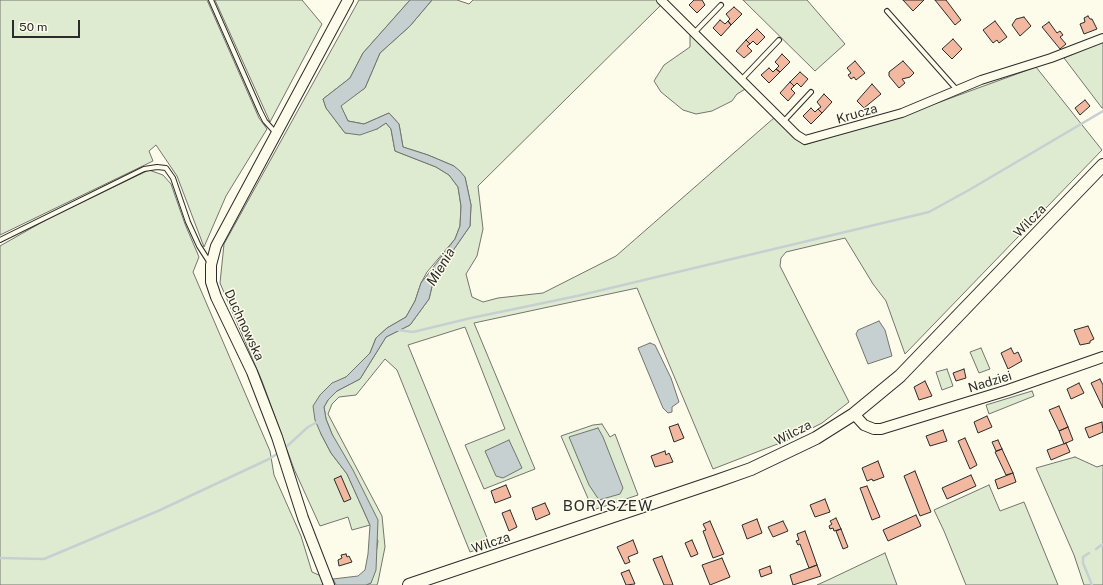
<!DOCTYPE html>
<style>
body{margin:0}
#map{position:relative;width:1103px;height:585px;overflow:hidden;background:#fdfbea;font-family:"Public Sans",sans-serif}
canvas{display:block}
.scale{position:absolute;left:12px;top:20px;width:68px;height:18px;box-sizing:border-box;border:2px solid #2b2b2b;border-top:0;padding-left:5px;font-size:12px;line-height:14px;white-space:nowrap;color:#2b2b2b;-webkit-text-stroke:3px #fdfbea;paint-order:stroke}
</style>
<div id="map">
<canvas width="1103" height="585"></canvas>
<div class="scale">50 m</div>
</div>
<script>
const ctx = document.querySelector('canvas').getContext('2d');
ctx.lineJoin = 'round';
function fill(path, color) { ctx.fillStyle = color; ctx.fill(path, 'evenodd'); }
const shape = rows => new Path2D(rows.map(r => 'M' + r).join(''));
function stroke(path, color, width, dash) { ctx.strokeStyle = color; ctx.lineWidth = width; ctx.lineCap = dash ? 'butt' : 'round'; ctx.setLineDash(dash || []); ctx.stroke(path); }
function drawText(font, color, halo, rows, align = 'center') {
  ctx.font = font + ' "Public Sans",sans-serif'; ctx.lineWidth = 3; ctx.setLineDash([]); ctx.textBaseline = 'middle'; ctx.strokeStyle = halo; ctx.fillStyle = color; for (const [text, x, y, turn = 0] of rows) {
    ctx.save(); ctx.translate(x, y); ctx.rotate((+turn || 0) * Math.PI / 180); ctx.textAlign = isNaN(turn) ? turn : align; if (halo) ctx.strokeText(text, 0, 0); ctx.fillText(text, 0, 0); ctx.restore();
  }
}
const green = shape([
 [0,0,207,0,259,118,267,129,226,196,204,247,177,176,156,145,149,151,153,161,0,235,0,0],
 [215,0,302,0,322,24,270,122,215,0],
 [359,0,410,0,363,53,350,78,323,99,326,108,345,133,377,129,386,123,391,129,395,151,436,167,449,175,458,187,461,206,460,226,455,239,427,272,421,283,415,301,406,317,387,328,376,338,370,353,346,377,332,384,320,395,321,434,331,453,347,474,370,525,352,530,348,517,320,526,294,469,262,381,220,283,224,244,359,0],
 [432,0,457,0,469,4,473,0,656,0,661,5,478,186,483,229,477,256,466,274,472,297,483,302,498,298,543,293,616,256,775,117,804,145,915,111,1036,67,1102,150,905,354,886,301,873,284,845,238,786,252,781,258,780,266,849,402,822,423,793,438,713,469,637,288,474,323,535,469,484,489,465,445,505,429,465,327,408,345,490,545,470,552,397,370,385,359,356,395,339,397,332,404,328,414,382,516,385,547,378,582,377,585,366,585,371,583,378,541,332,434,326,419,324,407,328,400,337,391,360,379,386,337,410,325,429,299,434,278,470,226,471,205,465,177,454,166,428,155,403,147,399,124,389,113,364,124,348,121,340,105,365,88,380,53,410,26,432,0],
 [743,0,807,0,845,44,815,71,743,0],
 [690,34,747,88,737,94,732,101,712,111,696,114,683,110,661,92,654,81,664,65,690,47,690,34],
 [1103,41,1103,108,1102,108,1064,58,1103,41],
 [149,170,163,175,171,184,185,224,199,257,193,272,270,451,274,475,301,536,312,572,321,576,324,583,322,585,0,585,0,246,51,217,149,170],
 [981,348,990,369,979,373,970,352,981,348],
 [947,369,953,386,942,390,936,372,947,369],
 [1032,391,1034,396,989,414,986,405,1032,391],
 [602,424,610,437,615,434,638,495,593,510,561,436,593,425,602,424],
 [1075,457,1097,467,1103,465,1103,585,1084,585,1074,555,1036,468,1075,457],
 [989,485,1000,511,1024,502,1058,585,966,585,944,531,934,510,989,485],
 [885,553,897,585,817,585,828,580,885,553]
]);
const water = shape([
 [410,0,432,0,410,26,380,53,365,88,341,106,348,121,364,124,389,113,399,124,403,147,428,155,454,166,460,171,465,177,471,205,470,226,434,278,429,299,410,325,386,337,360,379,337,391,328,400,324,407,326,419,332,434,353,470,378,520,376,570,371,583,366,585,336,585,333,579,358,576,365,570,368,554,370,525,347,474,331,453,321,434,315,420,313,406,320,395,332,383,346,377,370,353,376,338,387,328,406,317,415,301,421,283,455,239,460,226,461,206,458,187,449,175,436,167,395,151,391,129,386,123,377,129,360,135,345,133,326,108,323,99,350,78,363,53,410,0],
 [879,321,885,330,892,356,868,364,856,334,858,330,879,321],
 [650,343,655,345,671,378,679,402,672,407,672,412,668,413,663,408,638,348,650,343],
 [598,428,603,437,623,488,620,494,599,500,589,485,569,437,598,428],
 [509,440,522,468,503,478,496,476,485,451,509,440]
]);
const stream = shape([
 [398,330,413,332,471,318,577,296,929,212,969,190,1103,111],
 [284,449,308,427,319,421],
 [1096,549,1103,544],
 [1089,553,1083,557,1083,563,1092,585],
 [0,558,44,559,158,511,269,459,280,452]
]);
const building = shape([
 [694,0,702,0,705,5,697,13,689,5,694,0],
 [903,0,924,0,913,11,903,0],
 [935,0,946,0,961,20,955,25,935,0],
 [734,7,742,14,731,25,728,21,730,19,726,14,734,7],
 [1088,16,1090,19,1092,19,1097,29,1084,34,1080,24,1085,22,1084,18,1088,16],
 [1024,17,1031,26,1020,36,1012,25,1016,19,1024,17],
 [720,20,725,24,728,21,731,25,721,36,713,28,720,20],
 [995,21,1007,37,999,43,997,40,993,43,983,30,995,21],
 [1049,22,1057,33,1060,31,1063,35,1060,37,1066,44,1060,49,1042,27,1049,22],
 [757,29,765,37,757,45,753,41,750,44,746,40,757,29],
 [953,39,962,49,952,59,942,49,953,39],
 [746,40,750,44,747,46,752,51,744,58,736,51,746,40],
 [782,54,790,62,780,72,776,69,779,66,775,62,782,54],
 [855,61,865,73,856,80,854,77,851,79,848,75,851,73,847,68,855,61],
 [903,61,914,73,910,77,902,79,905,83,899,88,889,76,889,72,903,61],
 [769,68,773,72,776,69,780,72,769,83,761,75,769,68],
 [800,72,808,79,801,87,797,83,794,86,790,82,800,72],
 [790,82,794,86,791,89,795,93,788,101,780,93,790,82],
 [872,84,881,94,864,108,857,101,872,84],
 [824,94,832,102,822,113,818,109,821,107,817,102,824,94],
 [1085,100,1090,106,1080,115,1075,108,1085,100],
 [811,108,815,112,818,109,822,113,811,124,803,116,811,108],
 [1088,326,1094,339,1090,341,1090,343,1080,345,1074,330,1088,326],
 [1011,348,1014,354,1018,352,1022,361,1008,369,1001,353,1011,348],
 [964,369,966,378,956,381,953,373,964,369],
 [1100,379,1103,385,1103,408,1091,383,1100,379],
 [925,381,932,396,919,400,914,387,925,381],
 [1079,383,1084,393,1071,399,1067,389,1079,383],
 [1059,406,1068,427,1059,431,1049,410,1059,406],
 [987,416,992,427,978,433,974,422,987,416],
 [1102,422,1103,432,1089,438,1085,428,1102,422],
 [678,424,684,438,674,442,669,427,678,424],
 [1068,427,1073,440,1064,444,1059,431,1068,427],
 [943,430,947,441,930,446,926,436,943,430],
 [965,438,977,465,970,469,958,441,965,438],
 [998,440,1002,449,996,451,992,442,998,440],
 [1066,443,1070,452,1051,460,1047,450,1066,443],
 [1002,449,1013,473,1006,475,995,452,1002,449],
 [665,451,666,455,669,453,673,462,655,467,651,456,665,451],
 [878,461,884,477,873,481,872,479,867,481,862,468,878,461],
 [915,471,931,512,920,516,904,476,915,471],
 [1013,473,1016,482,998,489,995,480,1013,473],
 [971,475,976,486,947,499,942,488,971,475],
 [341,476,351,499,344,502,334,479,341,476],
 [506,485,511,497,495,503,491,491,506,485],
 [867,486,880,517,872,520,860,488,867,486],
 [825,499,830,512,815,517,810,505,825,499],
 [545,503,550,514,536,520,532,508,545,503],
 [510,510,517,527,509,531,502,513,510,510],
 [916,515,921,526,888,541,883,530,916,515],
 [836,518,841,529,834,531,833,528,830,529,829,526,832,524,830,521,836,518],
 [757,519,762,533,747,539,742,525,757,519],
 [710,521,724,554,713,558,703,531,706,530,703,524,710,521],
 [783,521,788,531,773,537,768,527,783,521],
 [841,529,848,547,843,549,836,531,841,529],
 [805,531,817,565,809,568,800,544,798,545,796,541,799,540,797,534,805,531],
 [633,540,638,553,628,557,630,562,625,564,617,547,633,540],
 [692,540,698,554,691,557,685,543,692,540],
 [346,554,347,557,349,556,352,562,339,566,338,560,342,558,341,555,346,554],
 [662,556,672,582,673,585,664,585,653,559,662,556],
 [722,558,730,577,710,585,702,565,722,558],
 [817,565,821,576,793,585,790,575,817,565],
 [770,566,772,573,761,577,759,570,770,566],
 [629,570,635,584,626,585,621,573,629,570]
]);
const service = shape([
 [211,0,260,111,265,121,275,132],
 [887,11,957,90],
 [695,32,721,5],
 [742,79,779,40],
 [784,121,811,92],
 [0,240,144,169,157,167,166,168,173,178,188,222,199,246,210,263]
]);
const minor = shape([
 [661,0,797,135,805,140,902,113,981,80,1051,58,1103,38]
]);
const tertiary = shape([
 [854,414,864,425,874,429,881,429,1008,390,1103,357],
 [329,585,303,518,277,437,252,372,216,297,211,282,211,265,216,246,348,0]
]);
const secondary = shape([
 [409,585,717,481,751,469,816,438,854,414,900,376,1103,165]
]);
const streetNames = [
 ["Krucza",857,114,-16],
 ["Wilcza",1030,221,-46],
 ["Duchnowska",244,325,65],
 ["Nadziei",990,382,-17],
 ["Wilcza",793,433,-27],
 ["Wilcza",491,543,-19]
];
const waterNames = [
 ["Mienia",441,267,-59]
];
const quarterNames = [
 ["BORYSZEW",608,506]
];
fill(green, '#deebd1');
stroke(green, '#74746e', 1);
fill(water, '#c7d0d0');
stroke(water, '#74746e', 1);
stroke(stream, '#c7d0d0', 2.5);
fill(building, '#f2b8a0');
stroke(building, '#2b2b2b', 1);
stroke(service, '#2b2b2b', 6);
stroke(minor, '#2b2b2b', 10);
stroke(tertiary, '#2b2b2b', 12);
stroke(secondary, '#2b2b2b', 14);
stroke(service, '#fdfbea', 4);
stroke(minor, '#fdfbea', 8);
stroke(tertiary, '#fdfbea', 10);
stroke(secondary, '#fdfbea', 12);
drawText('13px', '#2b2b2b', '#fdfbea', streetNames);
drawText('italic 14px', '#2b2b2b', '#fdfbea', waterNames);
ctx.letterSpacing = '1px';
drawText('15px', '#2b2b2b', '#fdfbea', quarterNames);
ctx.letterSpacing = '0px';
</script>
